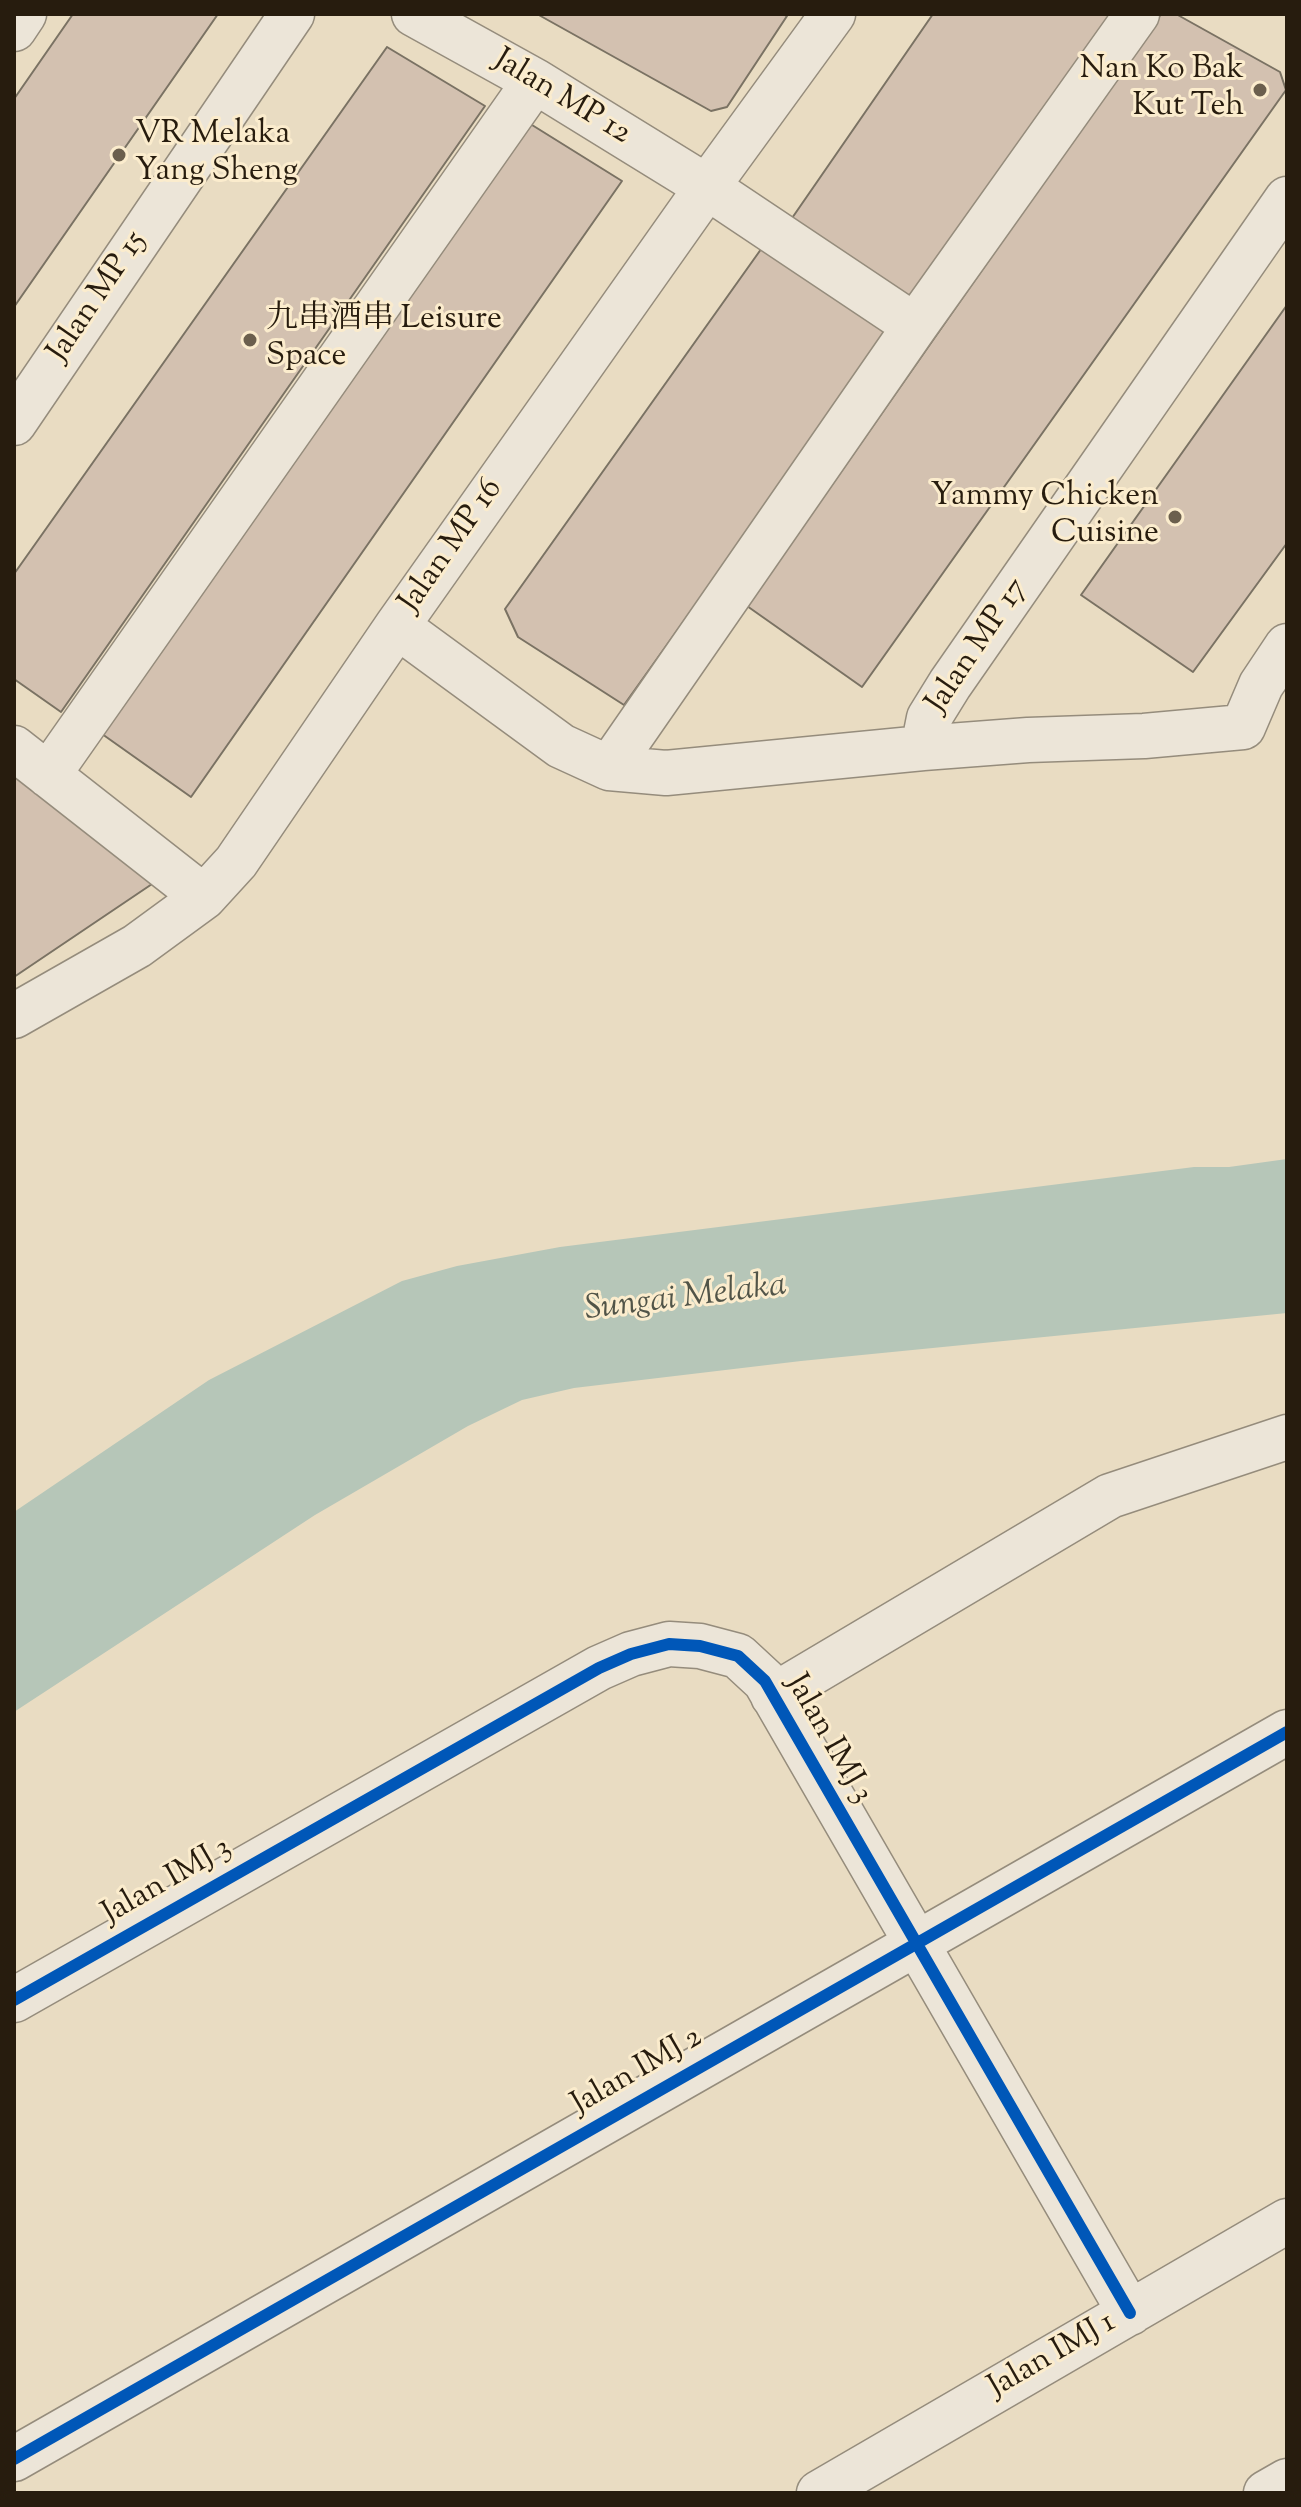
<!DOCTYPE html>
<meta charset="utf-8">
<style>
body{margin:0}
#map{position:relative;width:1301px;height:2507px;overflow:hidden;background:#e9dcc2;font-family:"Sorts Mill Goudy",serif}
canvas{display:block}
.frame{position:absolute;inset:0;border:16px solid #271c0e;pointer-events:none}
</style>
<div id="map">
<canvas width="1301" height="2507"></canvas>
<div class="frame"></div>
</div>
<script>
const ctx = document.querySelector('canvas').getContext('2d');
ctx.lineJoin = 'round';
function fill(path, color) { ctx.fillStyle = color; ctx.fill(path, 'evenodd'); }
const shape = rows => new Path2D(rows.map(r => 'M' + r).join(''));
function stroke(path, color, width, dash) { ctx.strokeStyle = color; ctx.lineWidth = width; ctx.lineCap = dash ? 'butt' : 'round'; ctx.setLineDash(dash || []); ctx.stroke(path); }
function drawText(font, color, halo, rows, align = 'center') {
  ctx.font = font + ' "Sorts Mill Goudy","Noto Serif SC",serif'; ctx.lineWidth = 6; ctx.setLineDash([]); ctx.textBaseline = 'middle'; ctx.strokeStyle = halo; ctx.fillStyle = color; for (const [text, x, y, turn = 0] of rows) {
    ctx.save(); ctx.translate(x, y); ctx.rotate((+turn || 0) * Math.PI / 180); ctx.textAlign = isNaN(turn) ? turn : align; if (halo) ctx.strokeText(text, 0, 0); ctx.fillText(text, 0, 0); ctx.restore();
  }
}
const water = shape([
 [1287,1159,1287,1313,801,1361,574,1388,522,1400,468,1426,315,1515,14,1712,14,1512,209,1380,402,1281,457,1266,560,1247,1194,1167,1229,1167]
]);
const building = shape([
 [73,14,218,14,14,307,14,99,73,14],
 [537,14,783,14,787,16,727,107,711,111,537,14],
 [933,14,1119,14,914,303,790,221,933,14],
 [1161,14,1176,14,1280,72,1286,90,862,687,747,606,1161,14],
 [387,47,485,106,61,712,14,679,14,574,387,47],
 [524,120,622,181,191,797,95,729,524,120],
 [764,245,891,331,624,705,518,637,505,609,764,245],
 [1287,305,1287,543,1193,672,1081,595,1287,305],
 [14,770,155,882,14,977,14,770]
]);
const minor = shape([
 [414,14,535,81,707,187,915,326],
 [14,29,24,14],
 [14,423,292,14],
 [397,626,561,746,609,768,666,773,923,748,929,718,950,684,1287,199],
 [14,748,204,897],
 [923,748,1028,740,1144,736,1243,727,1261,685,1287,646],
 [609,768,915,326,1137,14],
 [48,775,535,81],
 [14,1016,137,946,204,897,236,862,397,626,707,187,833,14],
 [773,1696,1110,1496,1287,1437],
 [14,2000,599,1668,631,1654,669,1644,700,1646,738,1656,765,1681,1130,2313],
 [14,2459,1287,1732],
 [819,2493,1287,2221],
 [1266,2493,1287,2481]
]);
const cycleway = shape([
 [14,2000,599,1668,631,1654,669,1644,700,1646,738,1656,765,1681,1130,2313],
 [14,2459,1287,1732]
]);
const markers = [
 [1260,90,8,"#6b5f4d"],
 [119,155,8,"#6b5f4d"],
 [250,340,8,"#6b5f4d"],
 [1175,517,8,"#6b5f4d"]
];
const poiNames = [
 ["Nan Ko Bak",1244,72],
 ["Kut Teh",1244,109],
 ["VR Melaka",135,137,"left"],
 ["Yang Sheng",135,174,"left"],
 ["九串酒串 Leisure",266,322,"left"],
 ["Space",266,359,"left"],
 ["Yammy Chicken",1159,499],
 ["Cuisine",1159,536]
];
const streetNames = [
 ["Jalan MP 12",561,99,31],
 ["Jalan MP 15",99,298,-56],
 ["Jalan MP 16",453,547,-55],
 ["Jalan MP 17",979,647,-56],
 ["Jalan IMJ 3",827,1740,60],
 ["Jalan IMJ 3",168,1883,-30],
 ["Jalan IMJ 2",638,2073,-30],
 ["Jalan IMJ 1",1053,2357,-30]
];
const waterNames = [
 ["Sungai Melaka",686,1300,-7]
];
fill(water, '#b6c6b8');
fill(building, '#d3c1b0');
stroke(building, '#7a7263', 2);
stroke(minor, '#958c7c', 47);
stroke(minor, '#ece5d8', 44);
stroke(cycleway, '#0057b8', 12);
for (const [x, y, r, color] of markers) { const dot = new Path2D(); dot.arc(x, y, r, 0, 2 * Math.PI); ctx.fillStyle = color; ctx.fill(dot); stroke(dot, '#fbeccd', 3); }
drawText('32px', '#271c0e', '#fbeccd', poiNames, 'right');
drawText('32px', '#271c0e', '#fbeccd', streetNames);
drawText('italic 34px', '#515448', '#fbeccd', waterNames);
</script>
